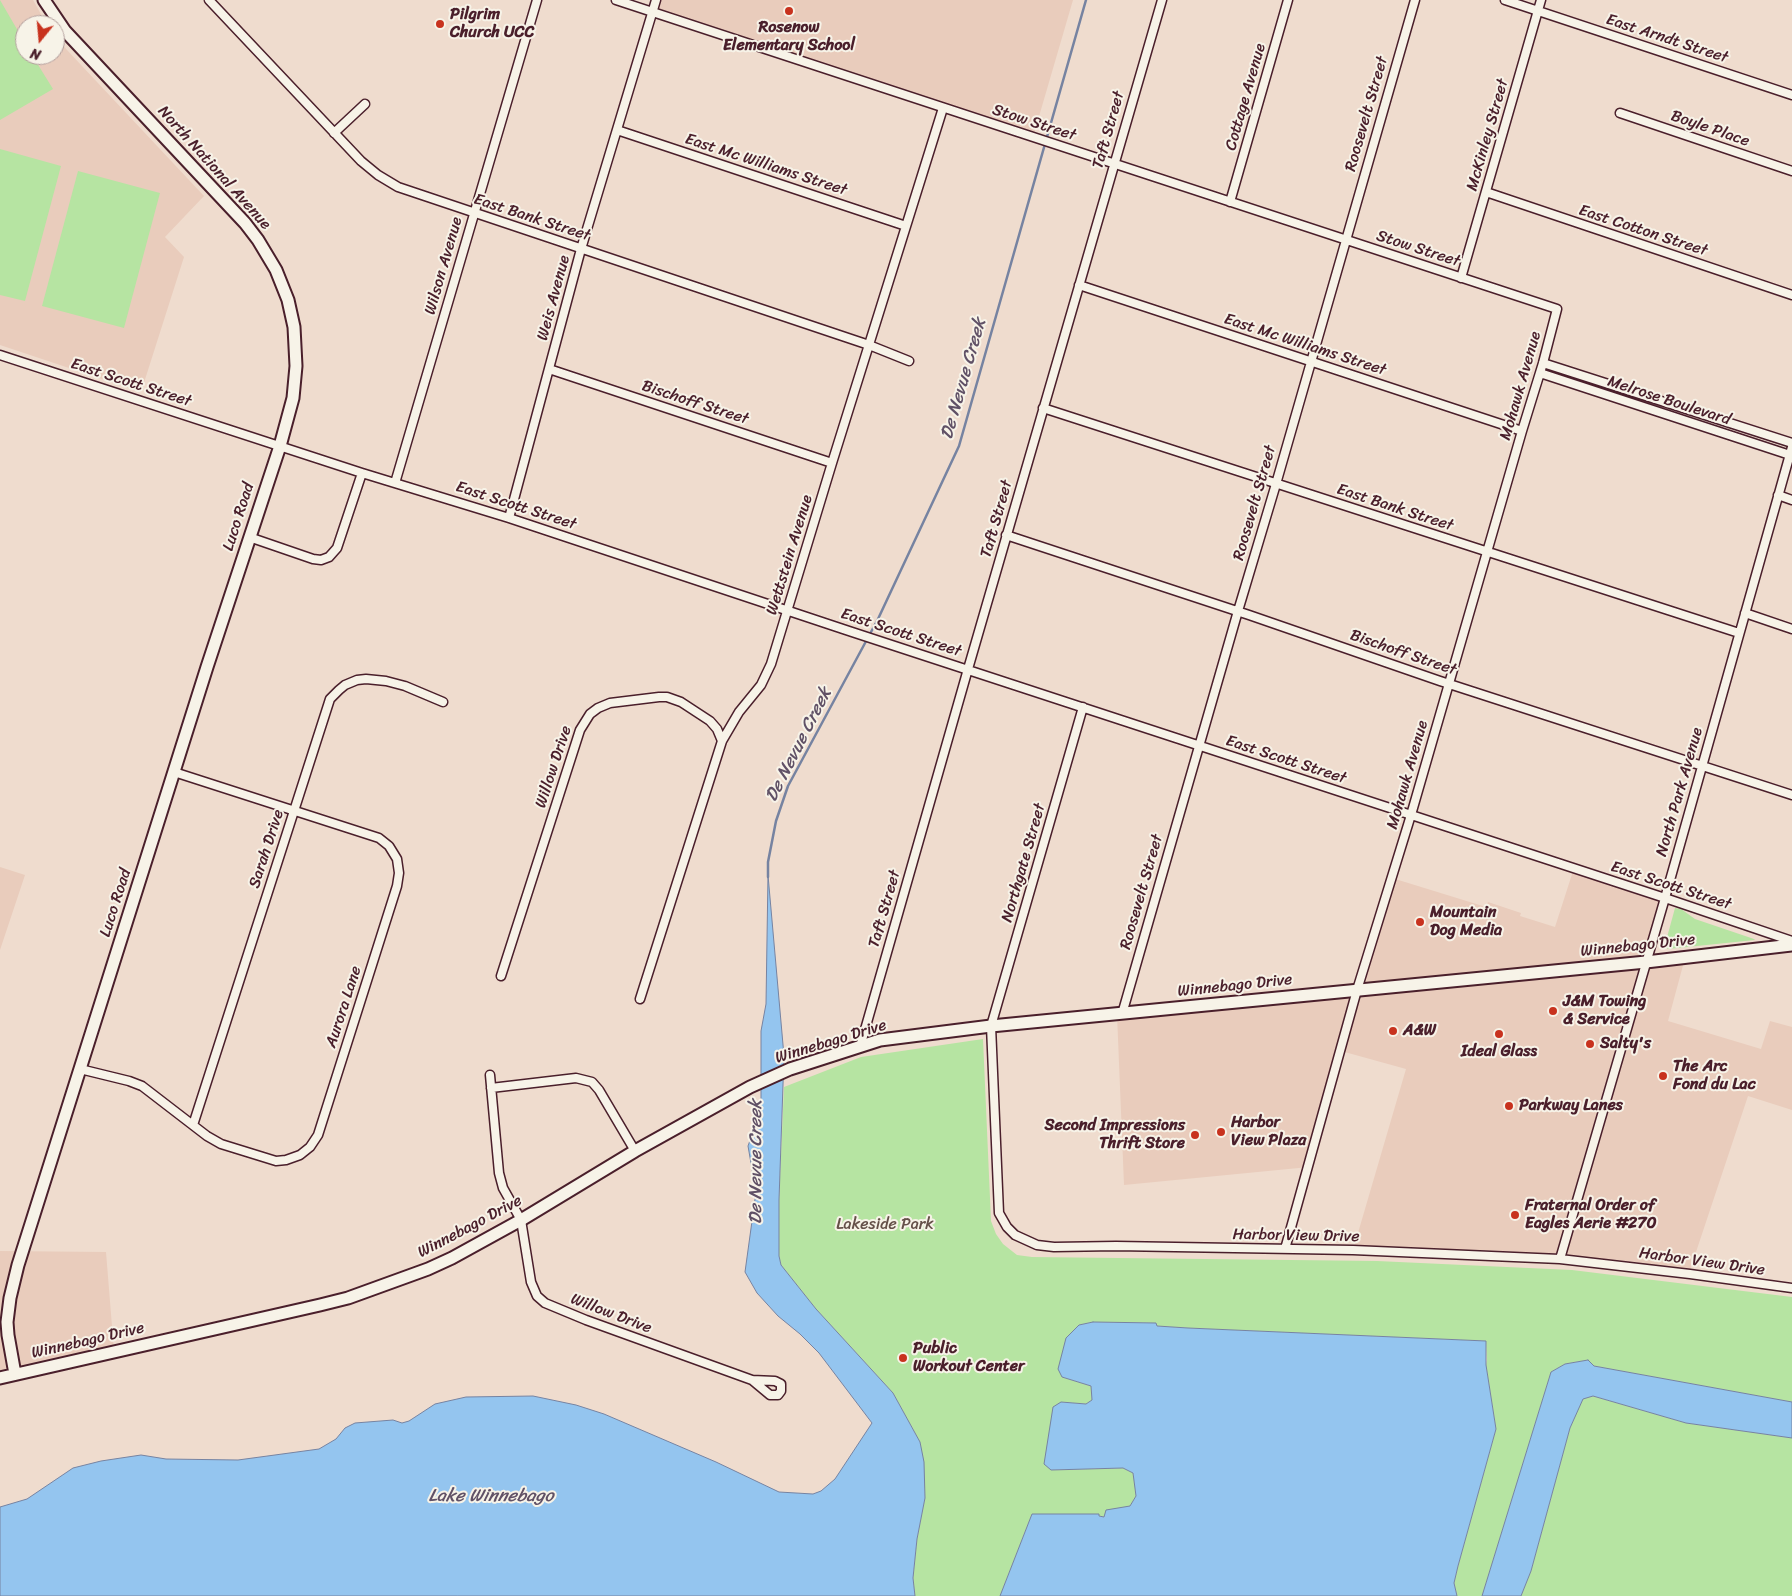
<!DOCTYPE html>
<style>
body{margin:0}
#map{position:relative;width:1792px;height:1596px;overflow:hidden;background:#efdcce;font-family:Sriracha,sans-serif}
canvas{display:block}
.north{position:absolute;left:15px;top:15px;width:50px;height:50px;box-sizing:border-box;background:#f7f3e8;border:1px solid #b29e9c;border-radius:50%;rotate:197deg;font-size:14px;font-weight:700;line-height:20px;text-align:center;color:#4a1f2b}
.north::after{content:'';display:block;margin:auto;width:18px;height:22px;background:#c8321e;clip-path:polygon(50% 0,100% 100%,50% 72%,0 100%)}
</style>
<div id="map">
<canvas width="1792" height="1596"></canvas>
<div class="north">N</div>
</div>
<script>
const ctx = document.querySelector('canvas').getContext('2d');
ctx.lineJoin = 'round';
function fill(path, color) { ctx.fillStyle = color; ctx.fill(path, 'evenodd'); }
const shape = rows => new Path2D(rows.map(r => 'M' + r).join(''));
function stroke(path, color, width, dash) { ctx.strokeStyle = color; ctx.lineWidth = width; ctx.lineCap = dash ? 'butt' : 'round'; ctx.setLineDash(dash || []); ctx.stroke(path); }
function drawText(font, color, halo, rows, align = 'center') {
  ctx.font = font + ' Sriracha,sans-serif'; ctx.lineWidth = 4; ctx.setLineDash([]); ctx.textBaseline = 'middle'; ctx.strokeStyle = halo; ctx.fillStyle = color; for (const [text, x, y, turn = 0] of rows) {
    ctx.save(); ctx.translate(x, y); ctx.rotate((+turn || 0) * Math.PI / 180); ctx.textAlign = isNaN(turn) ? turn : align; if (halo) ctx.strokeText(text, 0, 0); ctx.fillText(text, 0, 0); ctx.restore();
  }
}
const built = shape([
 [0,0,33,0,47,25,25,25,25,55,55,55,55,36,67,50,204,196,165,237,184,257,141,392,0,345],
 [656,0,1073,0,1033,137,652,11],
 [0,867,25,875,0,950],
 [1574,868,1665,898,1646,962,1685,958,1668,1021,1761,1049,1770,1021,1792,1027,1792,1110,1748,1096,1691,1267,1690,1274,1622,1265,1353,1250,1406,1069,1341,1051,1309,1167,1124,1185,1117,1014,1357,990,1392,878,1486,907,1488,902,1521,913,1520,916,1555,927],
 [0,1251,106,1252,114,1351,0,1378]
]);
const green = shape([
 [0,0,25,43,25,55,32,55,53,89,0,120],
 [0,149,61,166,25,301,0,295],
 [78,171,160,193,124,328,42,306],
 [1675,908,1681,909,1695,919,1754,939,1755,940,1668,949,1665,948,1666,941],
 [983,1039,991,1221,996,1234,1003,1244,1017,1255,1032,1257,1377,1261,1572,1270,1792,1297,1792,1402,1594,1366,1588,1360,1565,1364,1551,1372,1482,1596,1457,1596,1454,1583,1458,1566,1496,1429,1486,1365,1487,1360,1486,1341,1188,1328,1157,1326,1156,1323,1093,1322,1079,1325,1062,1377,1091,1386,1092,1400,1086,1404,1062,1402,1051,1470,1123,1468,1133,1473,1135,1484,1136,1496,1130,1506,1106,1514,1104,1517,1099,1516,1099,1514,1032,1514,1000,1596,915,1596,913,1578,917,1539,925,1498,920,1442,893,1393,816,1309,781,1265,779,1256,779,1200,784,1087,861,1057],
 [1593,1396,1686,1423,1792,1438,1792,1596,1521,1596,1531,1571,1570,1428,1582,1399]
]);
const water = shape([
 [768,875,784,1056,779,1200,779,1256,781,1265,816,1309,893,1393,920,1442,924,1462,925,1498,917,1539,913,1578,915,1596,0,1596,0,1507,27,1499,73,1468,101,1461,141,1455,166,1459,238,1460,319,1449,336,1439,345,1428,355,1423,393,1420,402,1423,409,1421,435,1404,466,1397,533,1396,576,1405,604,1414,716,1462,779,1492,813,1494,821,1491,835,1479,872,1423,819,1353,800,1334,778,1316,757,1293,745,1272,756,1192,748,1146,761,1110,761,1031,766,1004,768,875],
 [1093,1322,1156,1323,1157,1326,1188,1328,1486,1341,1486,1365,1496,1429,1458,1566,1454,1583,1457,1596,1000,1596,1032,1514,1099,1514,1099,1516,1104,1517,1106,1510,1130,1506,1136,1496,1133,1473,1123,1468,1051,1470,1044,1464,1053,1407,1061,1402,1086,1404,1092,1400,1091,1386,1062,1377,1058,1369,1066,1338,1079,1325,1093,1322],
 [1588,1360,1594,1366,1792,1402,1792,1438,1686,1423,1593,1396,1583,1399,1570,1428,1531,1571,1521,1596,1482,1596,1551,1372,1565,1364,1588,1360]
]);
const stream = shape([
 [768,877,768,862,776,821,788,786,878,619,959,446,1086,0]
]);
const street = shape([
 [209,0,361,161,378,175,398,187,869,345,909,361],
 [616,0,1557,309,1543,363,1522,431,1411,815,1357,990,1285,1249],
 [1505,0,1792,95],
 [1620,113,1792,171],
 [617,130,906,226],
 [334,133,365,104],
 [1486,192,1792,295],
 [1230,202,1288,0],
 [1461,278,1541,0],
 [1079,285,1522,431],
 [0,355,362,473,509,518,852,632,1665,898,1792,941],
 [1543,363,1792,443],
 [549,369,832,463],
 [1540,373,1790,455],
 [1043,408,1739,633],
 [395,483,537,0],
 [1778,495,1792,500],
 [509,518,581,249,656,0],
 [1006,535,1249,615,1440,681,1792,795],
 [249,537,313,559,321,560,329,557,337,548,362,473],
 [1745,613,1792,629],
 [1083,707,991,1026,999,1213,1007,1227,1015,1235,1037,1245,1054,1247,1116,1246,1353,1250,1560,1259,1690,1274,1792,1288],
 [501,976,580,730,590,714,598,708,610,703,659,697,667,697,681,702,710,721,717,729,722,741],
 [640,999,722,741,739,712,761,685,771,664,832,463,943,108],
 [1122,1014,1238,611,1276,484,1415,0],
 [860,1047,968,669,1162,0],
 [80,1069,129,1081,142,1086,207,1136,221,1144,276,1161,286,1160,300,1155,310,1147,318,1135,397,886,399,873,397,859,389,846,379,838,174,772],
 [490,1075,499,1173,503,1188,521,1220,531,1282,537,1296,545,1303,586,1320,752,1380,775,1381,781,1384,781,1391,778,1395,770,1395,752,1380],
 [491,1088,576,1078,592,1082,599,1090,635,1151],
 [193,1125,330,699,339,690,345,685,357,680,366,679,386,681,405,686,443,702],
 [1560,1259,1665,898,1792,447]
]);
const secondary = shape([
 [15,1374,8,1335,7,1322,10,1298,18,1265,207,667,280,446,293,398,296,366,294,327,288,300,276,270,258,240,245,223,65,31,44,0],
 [0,1378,320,1305,348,1298,428,1269,452,1258,521,1220,635,1151,750,1087,790,1069,880,1040,991,1026,1646,962,1792,945]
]);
const markers = [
 [789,11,5,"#c8321e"],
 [440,24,5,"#c8321e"],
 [1420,922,5,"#c8321e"],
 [1553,1011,5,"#c8321e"],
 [1393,1031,5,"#c8321e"],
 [1499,1034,5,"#c8321e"],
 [1590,1044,5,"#c8321e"],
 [1663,1076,5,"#c8321e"],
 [1509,1106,5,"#c8321e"],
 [1221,1132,5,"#c8321e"],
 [1195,1135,5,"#c8321e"],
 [1515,1215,5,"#c8321e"],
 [903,1358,5,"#c8321e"]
];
const poiNames = [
 ["Pilgrim",450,15],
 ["Church UCC",450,33],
 ["Rosenow",789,28,"center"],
 ["Elementary School",789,46,"center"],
 ["Mountain",1430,913],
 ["Dog Media",1430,931],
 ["J&M Towing",1563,1002],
 ["& Service",1563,1020],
 ["A&W",1403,1031],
 ["Salty's",1600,1044],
 ["Ideal Glass",1499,1052,"center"],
 ["The Arc",1673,1067],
 ["Fond du Lac",1673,1085],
 ["Parkway Lanes",1519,1106],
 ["Harbor",1231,1123],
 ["View Plaza",1231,1141],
 ["Second Impressions",1185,1126,"right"],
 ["Thrift Store",1185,1144,"right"],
 ["Fraternal Order of",1525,1206],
 ["Eagles Aerie #270",1525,1224],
 ["Public",913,1349],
 ["Workout Center",913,1367]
];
const streetNames = [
 ["East Arndt Street",1667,39,18],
 ["Cottage Avenue",1246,97,-74],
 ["Roosevelt Street",1367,114,-74],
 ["Stow Street",1034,123,18],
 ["Boyle Place",1710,129,19],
 ["Taft Street",1109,130,-74],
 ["McKinley Street",1488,135,-74],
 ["East Mc Williams Street",766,165,18],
 ["North National Avenue",214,168,48],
 ["East Bank Street",532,218,18],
 ["East Cotton Street",1643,231,18],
 ["Stow Street",1418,249,18],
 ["Wilson Avenue",444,266,-74],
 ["Weis Avenue",554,298,-75],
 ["East Mc Williams Street",1305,345,18],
 ["East Scott Street",131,383,18],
 ["Mohawk Avenue",1521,386,-74],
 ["Melrose Boulevard",1669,401,18],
 ["Bischoff Street",695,403,18],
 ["Roosevelt Street",1255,503,-74],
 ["East Scott Street",516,506,18],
 ["East Bank Street",1395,508,18],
 ["Luco Road",239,517,-72],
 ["Taft Street",997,519,-74],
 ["Wettstein Avenue",790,555,-73],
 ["East Scott Street",901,633,18],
 ["Bischoff Street",1403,653,19],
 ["East Scott Street",1286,760,18],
 ["Willow Drive",554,767,-72],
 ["Mohawk Avenue",1408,775,-74],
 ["North Park Avenue",1680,792,-74],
 ["Sarah Drive",267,849,-72],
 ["Northgate Street",1024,863,-74],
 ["East Scott Street",1671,886,18],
 ["Roosevelt Street",1142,892,-74],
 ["Luco Road",116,903,-72],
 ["Taft Street",885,909,-74],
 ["Winnebago Drive",1638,946,-6],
 ["Winnebago Drive",1235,986,-6],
 ["Aurora Lane",344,1007,-72],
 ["Winnebago Drive",831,1042,-17],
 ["Winnebago Drive",470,1227,-28],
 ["Harbor View Drive",1296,1236,1],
 ["Harbor View Drive",1702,1262,8],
 ["Willow Drive",611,1314,21],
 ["Winnebago Drive",88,1341,-13]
];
const parkNames = [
 ["Lakeside Park",885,1225]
];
const waterNames = [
 ["De Nevue Creek",964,379,-74],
 ["De Nevue Creek",799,745,-63],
 ["De Nevue Creek",756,1162,-90],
 ["Lake Winnebago",491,1496]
];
fill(built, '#e9ccbc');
fill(green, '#b6e4a2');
fill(water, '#94c5ef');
stroke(water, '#7683a1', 1);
stroke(stream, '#7683a1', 2.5);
stroke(street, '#4a1f2b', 11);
stroke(secondary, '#4a1f2b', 15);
stroke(street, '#f7f3e8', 8);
stroke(secondary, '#f7f3e8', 11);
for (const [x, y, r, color] of markers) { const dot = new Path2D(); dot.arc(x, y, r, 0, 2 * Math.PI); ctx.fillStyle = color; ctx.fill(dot); stroke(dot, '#f7f3e8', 2); }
drawText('bold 16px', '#4a1f2b', '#f7f3e8', poiNames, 'left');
drawText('16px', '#4a1f2b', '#f7f3e8', streetNames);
drawText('16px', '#655049', '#f7f3e8', parkNames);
drawText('italic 18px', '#605166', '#f7f3e8', waterNames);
</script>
